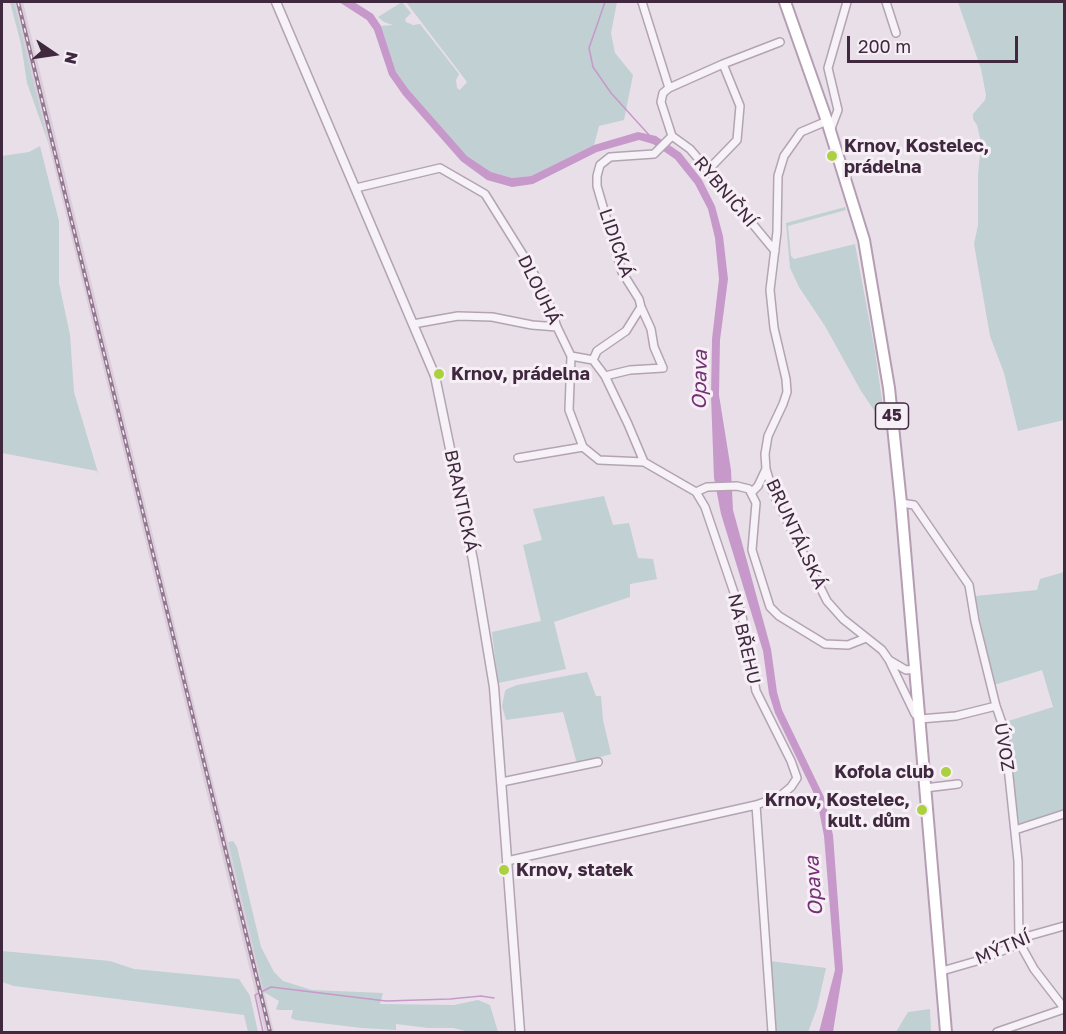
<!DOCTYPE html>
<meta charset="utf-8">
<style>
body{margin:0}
#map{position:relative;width:1066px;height:1034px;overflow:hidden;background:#e9dfe9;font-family:"Golos Text",sans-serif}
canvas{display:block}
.frame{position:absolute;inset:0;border:3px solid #40283f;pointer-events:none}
.north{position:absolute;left:24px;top:24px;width:60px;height:60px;-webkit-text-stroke:4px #f6eff6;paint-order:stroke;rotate:103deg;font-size:16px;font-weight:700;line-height:24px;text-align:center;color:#40283f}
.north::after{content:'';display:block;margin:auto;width:21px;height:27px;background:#40283f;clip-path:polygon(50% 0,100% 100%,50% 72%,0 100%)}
.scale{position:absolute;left:847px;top:36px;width:171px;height:27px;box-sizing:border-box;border:3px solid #40283f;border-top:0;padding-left:8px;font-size:18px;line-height:21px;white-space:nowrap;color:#40283f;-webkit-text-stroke:4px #f6eff6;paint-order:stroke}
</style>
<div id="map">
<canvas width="1066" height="1034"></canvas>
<div class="frame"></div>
<div class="north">N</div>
<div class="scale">200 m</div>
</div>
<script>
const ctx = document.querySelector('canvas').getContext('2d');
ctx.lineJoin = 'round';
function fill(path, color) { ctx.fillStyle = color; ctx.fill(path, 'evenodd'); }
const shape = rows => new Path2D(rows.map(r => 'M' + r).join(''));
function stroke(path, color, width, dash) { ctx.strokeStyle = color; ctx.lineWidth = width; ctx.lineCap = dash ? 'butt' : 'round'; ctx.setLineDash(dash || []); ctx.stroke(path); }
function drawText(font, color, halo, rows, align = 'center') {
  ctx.font = font + ' "Golos Text",sans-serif'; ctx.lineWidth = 6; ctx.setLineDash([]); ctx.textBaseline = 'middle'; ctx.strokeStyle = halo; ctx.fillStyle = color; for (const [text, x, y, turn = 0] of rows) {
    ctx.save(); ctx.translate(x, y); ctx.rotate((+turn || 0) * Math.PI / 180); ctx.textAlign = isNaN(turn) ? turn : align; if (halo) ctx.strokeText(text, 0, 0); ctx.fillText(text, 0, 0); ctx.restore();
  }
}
const built = shape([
 [14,2,23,2,274,1032,265,1032]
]);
const green = shape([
 [10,2,14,2,49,145,27,83,21,44],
 [402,2,411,13,405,19,406,22,413,25,420,24,459,74,456,80,457,88,460,90,467,82,406,2,617,2,611,33,615,53,633,75,624,120,599,126,594,145,531,176,512,178,491,172,467,156,409,90,396,72,381,26,393,25,384,22,378,17],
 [958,2,1064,2,1064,420,1018,431,1004,373,990,336,974,244,978,225,978,175,981,142,977,125,973,119,973,114,985,100,986,95,981,69],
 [40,146,59,221,59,283,70,335,74,392,99,476,97,471,2,453,2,156,29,152],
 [845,207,846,210,788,226,791,256,794,259,855,244,875,351,886,428,861,391,825,326,799,287,790,268,786,223],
 [604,496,613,525,629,523,638,558,653,559,657,579,630,584,630,597,554,622,566,669,498,683,492,632,541,621,523,545,542,540,533,509],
 [1064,572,1064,809,1019,824,1005,722,1053,707,1042,670,994,685,975,596,1037,590,1040,579],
 [587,672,596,696,601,696,603,720,611,754,577,764,563,712,506,720,502,706,505,691,507,689,517,685],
 [233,841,237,847,261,947,274,972,283,981,312,990,383,993,380,1004,454,1005,478,1000,490,1005,498,1032,470,1032,453,1028,428,1028,396,1024,396,1030,362,1028,295,1020,291,1018,293,1010,278,1010,276,1009,279,1001,264,992,228,842],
 [2,951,110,961,134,969,239,979,250,996,258,1032,248,1032,244,1015,14,986,2,982],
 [770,961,826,968,817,1008,808,1032,774,1032],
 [930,1009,931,1032,896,1032,908,1012]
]);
const water = shape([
 [339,2,354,2,373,14,381,26,396,72,409,90,467,156,491,172,512,178,531,176,594,145,638,132,656,136,681,153,702,180,715,206,723,236,728,279,720,340,719,395,731,470,733,510,771,649,777,692,782,710,824,797,833,835,843,970,833,1032,819,1032,835,970,824,836,817,800,775,713,769,694,763,651,721,514,714,478,711,396,712,339,719,279,715,238,708,209,695,184,675,159,653,144,639,140,597,152,533,184,512,187,487,180,461,161,403,95,389,75,374,30,367,20]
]);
const stream = shape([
 [605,2,589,48,593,67,611,93,650,136],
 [263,1032,255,995,271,987,386,1001,450,999,481,996,494,998]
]);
const minor = shape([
 [642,2,669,88],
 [886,2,896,33],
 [827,121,801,132,784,156,778,176,777,232,770,290,774,328,786,379,787,392,783,404,768,436,765,454,766,469,773,493,827,601,843,619,882,650,889,660,915,714,920,719,956,716,996,706],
 [830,131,838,110,828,68,847,2],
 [672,136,690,149,708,170,775,251],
 [708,170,737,140,740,106,723,64],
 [356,188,440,168,485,194,525,258,547,297,557,327,571,356,593,360,605,376,628,424,644,462,696,492,705,507,742,616,756,691,791,761,797,778,791,787,779,797,756,805,772,1032],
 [413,324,458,316,492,317,532,325,557,327],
 [571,356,569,410,583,447,599,460,644,462],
 [593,360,597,351,626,331,641,307,639,299,622,272,597,186,597,176,600,165,610,157,654,154,672,136,661,102,663,93,669,88,723,64,780,42],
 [605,376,630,370,663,368,654,347,651,329,641,307],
 [518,458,583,447],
 [696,492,707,487,737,486,749,489,756,503,752,550,770,607,779,616,825,644,848,645,866,638],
 [751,493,758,486,766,469],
 [901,503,914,505,969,585,975,621,996,706,1004,729,1018,861,1019,942,1034,969,1064,1008],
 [889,660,906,670,916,669],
 [502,782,598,762],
 [925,788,958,784],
 [1015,830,1064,814],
 [507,861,756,805],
 [942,971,980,960,1014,946,1025,937,1064,926],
 [997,1032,1064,1009]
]);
const tertiary = shape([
 [276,2,435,376,473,560,494,687,520,1032]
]);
const primary = shape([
 [785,2,827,121,864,240,889,388,901,503,946,1032]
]);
const rail = shape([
 [18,2,270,1032]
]);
const markers = [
 [832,156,6,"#abd141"],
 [439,374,6,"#abd141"],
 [946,772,6,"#abd141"],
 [922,810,6,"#abd141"],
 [504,870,6,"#abd141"]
];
const shields = [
 [892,416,33]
];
const shieldNames = [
 ["45",892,416]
];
const poiNames = [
 ["Krnov, Kostelec,",844,146],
 ["prádelna",844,167],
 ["Krnov, prádelna",451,374],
 ["Kofola club",934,772,"right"],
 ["Krnov, Kostelec,",910,800,"right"],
 ["kult. dům",910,821,"right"],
 ["Krnov, statek",516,870]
];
const streetNames = [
 ["RYBNIČNÍ",725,192,50],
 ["LIDICKÁ",616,243,71],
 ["DLOUHÁ",539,290,64],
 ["BRANTICKÁ",461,501,78],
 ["BRUNTÁLSKÁ",796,534,65],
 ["NA BŘEHU",744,639,77],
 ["ÚVOZ",1004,747,81],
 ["MÝTNÍ",1003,948,-23]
];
const waterNames = [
 ["Opava",700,380,-89],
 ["Opava",814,886,-94]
];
fill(built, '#dbcdda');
fill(green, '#c0d0d3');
fill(water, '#c799ca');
stroke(stream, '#c799ca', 1.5);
stroke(minor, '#b3a4b3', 10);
stroke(tertiary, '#b3a4b3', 11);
stroke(primary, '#b59eb4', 14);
stroke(minor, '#f7f2f7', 7);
stroke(tertiary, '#f7f2f7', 8);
stroke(primary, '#fff', 10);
stroke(rail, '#937892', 4);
stroke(rail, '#f6eff6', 1.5, [4.5]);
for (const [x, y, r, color] of markers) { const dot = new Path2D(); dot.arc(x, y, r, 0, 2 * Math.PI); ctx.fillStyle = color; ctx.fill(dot); stroke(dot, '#f6eff6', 2); }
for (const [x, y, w] of shields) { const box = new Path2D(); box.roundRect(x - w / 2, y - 13, w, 26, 4.5); ctx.fillStyle = '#f6eff6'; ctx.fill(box); stroke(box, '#40283f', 1.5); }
drawText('bold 16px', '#40283f', null, shieldNames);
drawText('bold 18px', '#40283f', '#f6eff6', poiNames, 'left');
drawText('18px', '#40283f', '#f6eff6', streetNames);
drawText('italic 20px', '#733175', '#f6eff6', waterNames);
</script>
